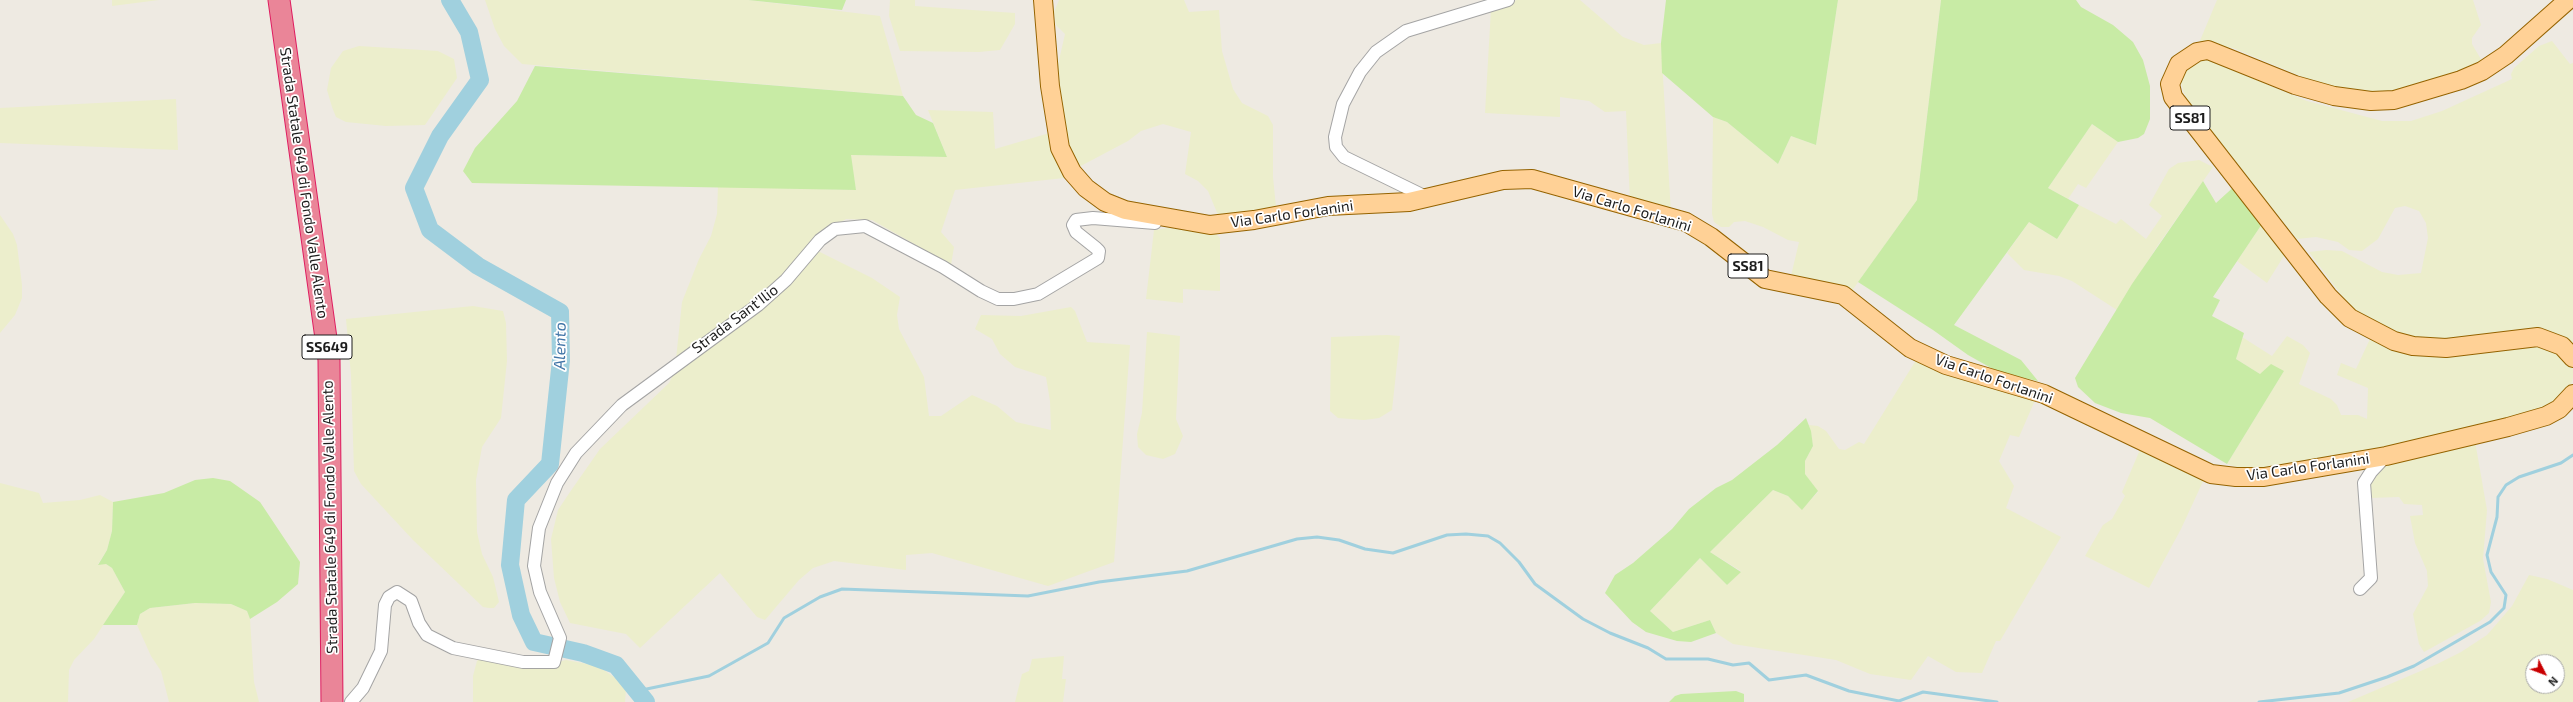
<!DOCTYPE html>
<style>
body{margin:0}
#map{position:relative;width:2573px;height:702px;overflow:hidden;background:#eeeae2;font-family:"Exo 2",sans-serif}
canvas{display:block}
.north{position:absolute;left:2525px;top:654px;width:40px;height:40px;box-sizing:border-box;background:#fff;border:1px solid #a5a5a5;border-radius:50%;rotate:132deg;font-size:11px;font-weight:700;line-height:16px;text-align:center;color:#1d1d1d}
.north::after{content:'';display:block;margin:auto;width:14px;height:18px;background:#c90001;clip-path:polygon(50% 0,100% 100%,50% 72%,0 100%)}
</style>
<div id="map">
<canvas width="2573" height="702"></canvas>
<div class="north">N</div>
</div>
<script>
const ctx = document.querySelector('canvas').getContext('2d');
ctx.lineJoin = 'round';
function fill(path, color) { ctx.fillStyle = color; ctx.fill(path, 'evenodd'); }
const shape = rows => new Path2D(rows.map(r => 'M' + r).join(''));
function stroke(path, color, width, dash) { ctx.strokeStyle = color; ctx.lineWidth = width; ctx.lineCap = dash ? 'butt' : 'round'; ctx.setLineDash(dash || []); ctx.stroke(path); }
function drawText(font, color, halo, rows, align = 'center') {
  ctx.font = font + ' "Exo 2",sans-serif'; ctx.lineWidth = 3.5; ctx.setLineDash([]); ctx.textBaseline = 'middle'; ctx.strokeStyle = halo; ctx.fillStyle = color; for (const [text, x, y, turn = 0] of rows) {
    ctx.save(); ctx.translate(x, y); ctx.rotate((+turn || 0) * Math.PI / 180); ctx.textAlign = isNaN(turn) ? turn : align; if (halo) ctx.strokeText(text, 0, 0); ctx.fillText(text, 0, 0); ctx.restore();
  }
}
const farmland = shape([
 [112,0,159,0,112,6],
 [485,0,748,0,880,16,903,96,522,64,504,46,495,29],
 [890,0,915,0,915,6,1015,13,1015,24,1000,50,979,52,900,51,889,16],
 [1059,0,1184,0,1189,12,1219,10,1222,51,1233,89,1242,103,1268,116,1273,125,1273,177,1276,207,1218,215,1208,191,1198,181,1185,174,1191,132,1163,124,1141,131,1128,141,1077,168,1067,143,1057,69,1065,34,1056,25,1054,12],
 [1517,0,1580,0,1623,37,1644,45,1661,43,1671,213,1630,202,1626,111,1605,112,1589,101,1560,97,1560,117,1485,113,1491,9],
 [1838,0,1941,0,1917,200,1851,292,1790,280,1799,242,1788,240,1763,227,1745,221,1734,222,1729,227,1721,227,1714,222,1712,214,1713,117,1727,122,1778,164,1791,136,1816,145],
 [2217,0,2473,0,2481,25,2472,38,2472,44,2482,61,2457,74,2387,93,2353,93,2320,84,2233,48,2199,43],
 [2552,41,2570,64,2573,63,2573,347,2398,338,2363,320,2343,297,2309,252,2326,250,2342,251,2382,272,2398,275,2421,273,2428,238,2426,223,2419,211,2405,206,2395,208,2378,239,2362,251,2349,250,2338,242,2316,237,2297,239,2193,108,2184,93,2180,79,2187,68,2200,59,2218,59,2268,85,2307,101,2382,121,2411,121,2442,111,2512,79,2511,74,2514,68,2539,46],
 [359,46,438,51,454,59,457,78,425,125,386,126,346,122,336,117,332,107,327,90,331,68,343,51],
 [176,99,178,150,0,143,0,108],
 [928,110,993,112,995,149,1053,132,1064,178,955,190,941,232,954,247,951,265,872,220,846,219,818,236,787,274,757,301,676,359,682,302,699,259,711,236,717,214,718,186,856,190,850,155,947,157],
 [2092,124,2118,142,2086,188,2078,184,2068,199,2048,188],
 [2199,160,2213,167,2158,245,2117,310,2072,281,2059,276,2024,270,2007,253,2029,222,2057,239,2079,205,2116,224,2121,219,2146,239,2162,216,2149,205,2169,169,2178,163],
 [0,215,13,234,17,245,22,285,22,298,15,315,0,333],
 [2264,221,2287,251,2267,283,2237,261],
 [1168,228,1214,232,1220,238,1220,291,1183,289,1183,303,1146,299,1154,230],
 [814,249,872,278,900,297,897,315,899,329,924,377,929,416,941,416,972,395,997,406,1016,422,1051,430,1050,401,1046,377,1015,367,1000,354,992,339,975,329,981,315,1021,316,1071,307,1075,311,1087,342,1130,345,1114,562,1048,586,932,553,906,555,906,570,834,561,813,568,799,580,765,620,757,617,720,573,640,648,626,634,570,623,560,602,554,578,551,539,558,510,570,492,600,449,669,383,674,373],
 [473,306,503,311,506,323,507,361,501,418,482,447,476,480,477,532,482,554,493,577,499,602,494,608,489,608,483,607,413,540,361,484,354,471,351,375,346,319],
 [1147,332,1180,336,1176,419,1183,436,1175,454,1163,459,1146,455,1138,447,1137,434,1142,413],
 [1387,335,1400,336,1392,410,1379,418,1364,420,1338,418,1330,411,1331,337],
 [2287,336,2303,345,2310,353,2299,384,2331,399,2337,405,2341,415,2358,415,2367,419,2368,388,2337,375,2341,363,2356,369,2370,339,2428,356,2454,356,2529,342,2568,358,2573,370,2573,378,2570,388,2562,397,2536,411,2378,449,2265,469,2241,468,2227,464,2284,371,2260,374,2236,359,2242,337,2272,356],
 [1918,357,2036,398,2019,437,2010,435,1999,461,2014,486,2006,508,2061,537,2000,641,1996,641,1982,673,1956,672,1928,656,1911,680,1870,674,1836,660,1733,644,1716,633,1710,620,1673,632,1650,611,1700,558,1727,585,1741,571,1710,552,1773,490,1788,496,1802,509,1818,492,1805,474,1805,461,1813,446,1809,425,1818,426,1826,431,1839,449,1845,450,1859,442,1864,444],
 [2475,441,2487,510,2483,559,2491,602,2489,613,2480,621,2424,652,2419,644,2413,614,2428,586,2427,571,2415,543,2410,516,2423,515,2422,505,2404,504,2399,497,2370,498,2370,481,2390,460],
 [2142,445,2205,477,2181,529,2149,588,2085,556,2103,525,2112,519,2125,496,2122,492],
 [0,483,39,493,43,503,80,500,100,495,113,502,112,531,107,550,98,564,106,564,112,568,125,592,94,639,74,660,69,670,68,702,0,702],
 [2529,575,2547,579,2573,590,2573,702,2348,702,2437,664,2461,652,2487,635,2512,606],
 [2533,662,2557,662,2557,686,2533,686],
 [195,603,231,604,247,611,250,619,254,682,259,702,169,702,161,671,151,656,137,625,140,614,150,608],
 [482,656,548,664,566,660,598,666,621,682,626,689,625,702,473,702,473,676,477,661],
 [1064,656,1062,679,1066,679,1063,702,1015,702,1022,674,1029,671,1032,659]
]);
const grass = shape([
 [748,0,846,0,842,10],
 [1666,0,1838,0,1816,145,1791,136,1778,164,1727,122,1713,117,1662,73,1661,43],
 [1941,0,2076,0,2081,7,2113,25,2133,42,2143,60,2150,86,2150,119,2144,134,2138,138,2118,142,2092,124,2048,188,2079,205,2057,239,2029,222,1954,325,2021,360,2038,381,2000,373,1968,355,1933,330,1858,282,1917,200],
 [535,66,903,96,916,115,933,123,947,157,851,155,856,190,472,183,463,171,475,148,517,101],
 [2203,181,2216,203,2238,183,2264,221,2213,297,2220,300,2212,316,2244,333,2236,359,2260,374,2271,364,2284,371,2227,464,2150,418,2121,413,2095,403,2078,387,2075,378,2132,284],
 [1806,418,1811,431,1813,446,1805,461,1805,474,1818,491,1802,510,1788,496,1773,490,1710,552,1741,572,1727,585,1700,558,1650,611,1673,632,1710,620,1716,633,1691,642,1677,641,1646,632,1632,622,1605,593,1615,575,1633,563,1672,529,1689,509,1716,488,1732,480,1777,445],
 [213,478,230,481,260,502,300,562,298,584,277,602,250,619,247,611,231,604,195,603,150,608,140,614,137,625,103,625,125,592,112,568,106,564,98,565,107,550,112,531,113,502,164,493,195,480],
 [1736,691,1744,694,1744,702,1669,702,1675,696,1681,694]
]);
const stream = shape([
 [637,691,709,676,768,643,784,618,820,597,842,589,1028,596,1099,582,1187,571,1297,539,1317,537,1339,540,1365,549,1393,553,1447,535,1466,534,1488,536,1500,543,1519,562,1535,584,1583,619,1610,633,1648,648,1666,659,1708,659,1733,665,1749,663,1769,680,1806,675,1849,691,1899,701,1923,692,1997,702],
 [2259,702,2339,693,2387,677,2414,666,2490,622,2504,608,2506,595,2491,572,2487,555,2497,517,2498,497,2506,485,2519,477,2561,463,2573,455]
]);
const river = shape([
 [450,0,469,32,480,80,440,136,414,188,430,230,478,266,560,312,561,360,550,464,516,500,510,565,521,615,534,642,583,653,616,665,646,702]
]);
const street = shape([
 [1428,198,1344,157,1336,147,1335,137,1343,104,1360,72,1376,52,1406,31,1508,0],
 [2360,589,2371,578,2364,483,2371,472,2386,456],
 [351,702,363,688,381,651,385,605,389,597,397,592,411,601,419,623,427,635,453,648,523,662,554,662,560,638,540,592,534,566,539,528,557,483,576,453,622,405,758,305,786,280,820,240,835,229,865,226,943,267,981,291,998,299,1014,299,1038,294,1098,258,1099,251,1096,248,1076,232,1073,225,1076,220,1093,218,1155,223]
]);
const primary = shape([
 [1043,0,1050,86,1060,148,1072,172,1086,188,1105,202,1125,210,1210,225,1254,220,1328,206,1409,202,1503,180,1532,179,1686,222,1711,237,1765,279,1843,295,1910,348,1946,365,2044,394,2211,474,2236,477,2264,477,2386,456,2508,427,2546,416,2559,409,2573,394],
 [2568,0,2506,55,2482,71,2461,80,2394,100,2371,101,2334,96,2295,85,2208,50,2197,52,2179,64,2170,84,2173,97,2328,296,2350,318,2394,341,2413,346,2446,348,2538,337,2562,346,2573,358]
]);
const highway = shape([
 [279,0,329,360,332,702]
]);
const shields = [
 [2190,118,40],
 [1748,266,40],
 [327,347,50]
];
const shieldNames = [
 ["SS81",2190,118],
 ["SS81",1748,266],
 ["SS649",327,347]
];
const streetNames = [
 ["Strada Statale 649 di Fondo Valle Alento",304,183,82],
 ["Via Carlo Forlanini",1632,209,17],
 ["Via Carlo Forlanini",1292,214,-8],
 ["Strada Sant'Ilio",735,319,-37],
 ["Via Carlo Forlanini",1994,379,19],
 ["Via Carlo Forlanini",2308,467,-8],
 ["Strada Statale 649 di Fondo Valle Alento",330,517,-91]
];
const waterNames = [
 ["Alento",560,346,-89]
];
fill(farmland, '#eceecc');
fill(grass, '#c8eba5');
stroke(stream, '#a0d0de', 3);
stroke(river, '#a0d0de', 18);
stroke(street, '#a4a4a4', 14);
stroke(primary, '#956300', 20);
stroke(highway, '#df1c60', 23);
stroke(street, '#fff', 12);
stroke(primary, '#ffd196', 18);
stroke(highway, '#ea8598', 21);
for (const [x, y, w] of shields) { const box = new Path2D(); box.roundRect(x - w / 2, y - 12, w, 24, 3); ctx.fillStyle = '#fff'; ctx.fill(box); stroke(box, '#1d1d1d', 1); }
drawText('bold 14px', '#1d1d1d', null, shieldNames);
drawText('15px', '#1d1d1d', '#fff', streetNames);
drawText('italic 16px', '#4276a8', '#fff', waterNames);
</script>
